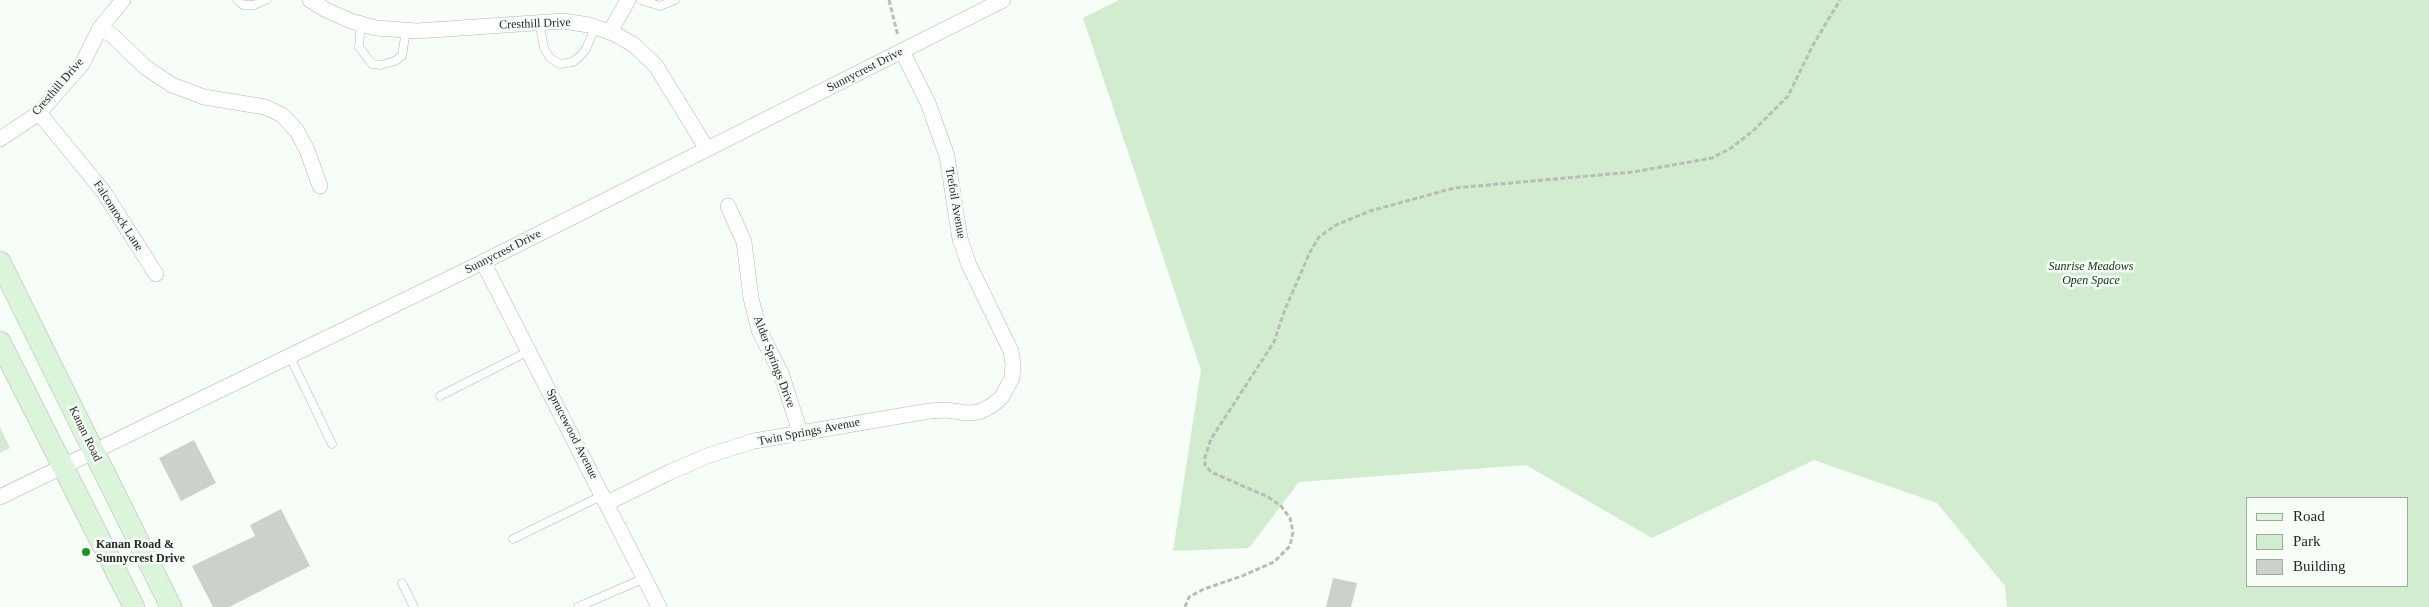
<!DOCTYPE html>
<style>
body{margin:0}
#map{position:relative;width:2429px;height:607px;overflow:hidden;background:#f7fdf7;font-family:Georgia,serif}
canvas{display:block}
.legend{position:absolute;left:2246px;top:497px;width:162px;height:90px;box-sizing:border-box;background:#f7fdf7;border:1px solid #a3a8a3;margin:0;padding:6px 9px;list-style:none;font-size:15px;color:#262826}
.legend li{display:flex;align-items:center;gap:10px;height:25px}
.legend b{width:25px;border:1px solid #a3a8a3}
</style>
<div id="map">
<canvas width="2429" height="607"></canvas>
<ul class="legend">
<li><b style="height:6px;background:#daf5d9"></b>Road</li>
<li><b style="height:14px;background:#d1eccf"></b>Park</li>
<li><b style="height:14px;background:#ccd1cc"></b>Building</li>
</ul>
</div>
<script>
const ctx = document.querySelector('canvas').getContext('2d');
ctx.lineJoin = 'round';
function fill(path, color) { ctx.fillStyle = color; ctx.fill(path, 'evenodd'); }
const shape = rows => new Path2D(rows.map(r => 'M' + r).join(''));
function stroke(path, color, width, dash) { ctx.strokeStyle = color; ctx.lineWidth = width; ctx.lineCap = dash ? 'butt' : 'round'; ctx.setLineDash(dash || []); ctx.stroke(path); }
function drawText(font, color, halo, rows, align = 'center') {
  ctx.font = font + ' Georgia,serif'; ctx.lineWidth = 5; ctx.setLineDash([]); ctx.textBaseline = 'middle'; ctx.strokeStyle = halo; ctx.fillStyle = color; for (const [text, x, y, turn = 0] of rows) {
    ctx.save(); ctx.translate(x, y); ctx.rotate((+turn || 0) * Math.PI / 180); ctx.textAlign = isNaN(turn) ? turn : align; if (halo) ctx.strokeText(text, 0, 0); ctx.fillText(text, 0, 0); ctx.restore();
  }
}
const green = shape([
 [1119,0,2429,0,2429,607,2007,607,2005,586,1937,503,1814,460,1652,538,1526,465,1299,482,1249,548,1173,551,1201,370,1083,18],
 [2408,498,2408,586,2248,586,2248,498],
 [0,427,10,448,0,453]
]);
const building = shape([
 [194,440,216,483,181,501,159,458],
 [281,509,310,566,229,607,213,607,192,566,255,536,250,525],
 [1333,578,1357,583,1351,607,1326,607]
]);
const path = shape([
 [889,0,898,36],
 [1185,607,1189,597,1204,589,1242,576,1274,562,1290,546,1293,532,1290,518,1281,506,1268,497,1211,472,1205,465,1205,457,1211,439,1274,342,1284,312,1310,252,1319,237,1336,225,1370,211,1454,188,1633,172,1712,158,1731,148,1754,130,1788,96,1812,47,1840,0]
]);
const lane = shape([
 [237,0,243,5,254,5,266,0],
 [641,0,660,6,675,0],
 [539,22,544,48,550,58,560,64,573,62,581,55,586,49,595,27],
 [361,23,359,47,372,64,381,65,395,61,402,56,406,30],
 [290,357,332,444],
 [440,396,529,351],
 [513,539,603,495],
 [402,583,414,607],
 [578,607,645,578]
]);
const street = shape([
 [310,0,326,10,351,21,376,28,417,31,563,21,589,25,615,34,634,45,656,66,707,149],
 [100,28,113,36,145,67,172,85,204,97,265,107,282,115,297,131,307,150,320,186],
 [610,32,628,0],
 [39,113,103,191,156,274],
 [0,139,39,113,82,64,100,28,123,0],
 [728,206,744,242,751,298,759,330,781,373,800,432],
 [483,262,659,607],
 [0,497,483,262,1003,0],
 [607,503,670,472,707,456,754,441,929,411,946,410,967,413,979,412,991,406,1001,398,1012,378,1013,364,1011,351,969,265,960,239,947,156,928,103,902,51]
]);
const secondary = shape([
 [0,262,171,607],
 [0,342,134,607]
]);
const markers = [
 [86,552,5,"#1c9423"]
];
const streetNames = [
 ["Cresthill Drive",535,24,-2],
 ["Sunnycrest Drive",865,70,-27],
 ["Cresthill Drive",58,87,-49],
 ["Trefoil Avenue",955,203,80],
 ["Falconrock Lane",118,216,57],
 ["Sunnycrest Drive",503,252,-27],
 ["Alder Springs Drive",774,362,69],
 ["Twin Springs Avenue",809,432,-11],
 ["Kanan Road",85,434,64],
 ["Sprucewood Avenue",572,434,63]
];
const parkNames = [
 ["Sunrise Meadows",2091,267],
 ["Open Space",2091,281]
];
const poiNames = [
 ["Kanan Road &",96,545],
 ["Sunnycrest Drive",96,559]
];
fill(green, '#d1eccf');
fill(building, '#ccd1cc');
stroke(lane, '#b2b7b2', 9);
stroke(street, '#b2b7b2', 16);
stroke(secondary, '#b2b7b2', 22);
stroke(path, '#b8bdb8', 3, [5, 2.5]);
stroke(lane, '#fff', 8);
stroke(street, '#fff', 15);
stroke(secondary, '#daf5d9', 21);
for (const [x, y, r, color] of markers) { const dot = new Path2D(); dot.arc(x, y, r, 0, 2 * Math.PI); ctx.fillStyle = color; ctx.fill(dot); stroke(dot, '#f7fdf7', 2); }
drawText('12px', '#262826', '#f7fdf7', streetNames);
drawText('italic 12px', '#083509', '#f7fdf7', parkNames);
drawText('bold 12px', '#262826', '#f7fdf7', poiNames, 'left');
</script>
